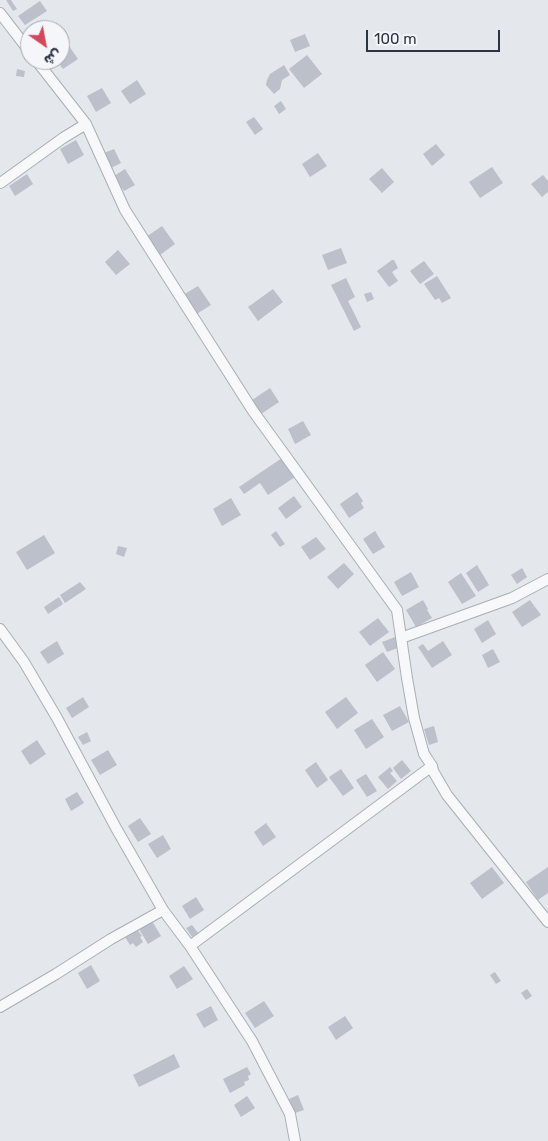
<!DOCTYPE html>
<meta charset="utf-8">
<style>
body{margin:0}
#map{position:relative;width:548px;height:1141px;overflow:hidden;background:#e4e7ec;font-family:Rubik,"Noto Naskh Arabic",sans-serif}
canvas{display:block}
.north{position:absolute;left:20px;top:20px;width:50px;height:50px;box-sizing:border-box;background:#f4f6f9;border:1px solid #a4a8b1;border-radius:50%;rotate:147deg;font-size:14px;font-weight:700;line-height:20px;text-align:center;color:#2b3445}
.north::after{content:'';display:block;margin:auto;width:18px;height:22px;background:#d1495b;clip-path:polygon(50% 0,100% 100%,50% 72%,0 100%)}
.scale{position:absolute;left:366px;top:30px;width:134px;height:22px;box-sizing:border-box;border:2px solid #2b3445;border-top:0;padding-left:6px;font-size:15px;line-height:18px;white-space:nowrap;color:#2b3445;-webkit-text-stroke:4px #f4f6f9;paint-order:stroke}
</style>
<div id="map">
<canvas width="548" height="1141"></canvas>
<div class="north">ش</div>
<div class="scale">100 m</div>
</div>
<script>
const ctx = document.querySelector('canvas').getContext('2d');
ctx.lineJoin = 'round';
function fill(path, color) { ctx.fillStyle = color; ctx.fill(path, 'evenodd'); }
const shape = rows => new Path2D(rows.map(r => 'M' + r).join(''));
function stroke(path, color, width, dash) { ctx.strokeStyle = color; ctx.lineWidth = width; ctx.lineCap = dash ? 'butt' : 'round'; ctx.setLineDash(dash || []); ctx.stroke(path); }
const building = shape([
 [6,0,11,0,17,9,13,11],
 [40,1,47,11,25,25,18,16],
 [305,34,310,46,295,52,290,40],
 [67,43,78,59,63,69,56,60,60,60,60,47],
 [307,55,322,74,304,88,289,69],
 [284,65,290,75,282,80,280,89,274,94,266,85,267,80,270,74],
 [17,69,25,71,24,77,16,76],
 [137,80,146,94,130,104,121,91],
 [102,88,111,103,96,112,87,96],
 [281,101,286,109,279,114,274,106],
 [254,117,263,129,255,135,246,122],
 [76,140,84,155,68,164,60,149],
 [436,144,445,155,432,166,423,154],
 [114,149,121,163,111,168,104,153],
 [318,153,327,166,310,177,302,164],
 [492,167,503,183,480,198,469,182],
 [382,168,394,182,382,193,369,179],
 [125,169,135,185,124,191,114,176],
 [27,174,33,184,15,196,9,186],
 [543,175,548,181,548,192,542,197,531,184],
 [162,226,175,244,160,255,146,237],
 [341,248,347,263,328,270,322,255],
 [118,250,130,264,116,275,105,262],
 [392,260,394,260,398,268,392,272,398,281,389,287,377,271],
 [424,261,434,274,420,284,410,271],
 [437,276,451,298,442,303,439,298,435,300,424,284],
 [346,278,355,297,348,301,361,327,354,331,331,285],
 [198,286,211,305,195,315,183,295],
 [273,289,283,302,258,321,248,307],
 [371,292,374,299,367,302,364,294],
 [270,388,279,402,261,414,252,400],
 [303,421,311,435,295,444,288,429],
 [282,458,295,477,268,495,260,483,244,494,239,487],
 [357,492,363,501,361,503,364,508,349,518,340,504],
 [294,496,302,507,286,519,278,508],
 [231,498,241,515,222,526,213,509],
 [276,531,285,544,280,547,271,535],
 [375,531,385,547,373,554,363,539],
 [44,535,55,553,27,570,16,552],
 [316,537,326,549,310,560,301,547],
 [118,546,127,548,124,557,116,554],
 [344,563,354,574,338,589,327,577],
 [477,565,489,585,478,592,466,573],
 [522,568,527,577,517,584,511,575],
 [411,572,419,587,402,596,394,582],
 [461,573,476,596,462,604,448,582],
 [80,582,86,589,65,603,60,595],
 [59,597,63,604,48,614,44,607],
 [423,600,428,609,427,610,432,618,416,627,406,610],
 [530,600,541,615,522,627,512,612],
 [378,618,389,632,370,646,359,632],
 [488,620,496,634,482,643,474,629],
 [395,637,400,647,387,652,382,642],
 [57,641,64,654,48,664,40,652],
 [443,641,452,655,432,668,418,647,423,644,428,651],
 [493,649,500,662,488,668,482,655],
 [383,652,395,669,377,682,365,665],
 [83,697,89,707,72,718,66,708],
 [346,697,358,713,337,729,325,712],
 [400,706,409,722,392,731,383,715],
 [372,719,384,737,366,749,354,730],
 [434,726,438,742,429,745,424,729],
 [87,732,91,741,83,745,78,737],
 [37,740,46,754,30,765,21,751],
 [108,750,117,765,100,775,91,760],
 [402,760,411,771,401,779,393,768],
 [316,762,328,780,317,788,305,770],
 [390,767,393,771,390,773,397,781,388,789,378,777],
 [341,769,354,788,343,796,329,777],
 [366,774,377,791,367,797,356,780],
 [77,792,84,803,71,811,65,799],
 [140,818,151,834,138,842,128,826],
 [266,823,276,837,263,846,254,832],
 [163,835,171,849,157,858,148,844],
 [492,867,504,883,482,899,470,883],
 [548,867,548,893,538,900,526,882],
 [196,897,204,910,190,919,182,906],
 [152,921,161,936,148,944,139,929],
 [192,925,198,933,192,937,186,928],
 [137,929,142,936,140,937,143,942,136,947,133,943,130,945,125,937],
 [91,965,100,981,87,989,78,973],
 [184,966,193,979,177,989,169,976],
 [495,972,501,981,496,984,490,975],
 [527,989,532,996,526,1000,521,993],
 [264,1001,274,1016,255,1028,245,1013],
 [211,1006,218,1020,204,1028,196,1014],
 [345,1016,353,1028,336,1040,328,1027],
 [174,1054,180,1067,139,1087,133,1075],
 [247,1067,251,1074,248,1076,249,1080,244,1082,245,1085,230,1093,223,1079],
 [298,1095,304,1110,295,1113,289,1099],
 [247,1096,255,1108,241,1117,234,1105]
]);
const street = shape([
 [0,13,30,52],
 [36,60,86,124,125,210,253,411,397,610,407,678,414,718,424,754,432,766,433,771,447,795,548,922],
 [0,183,2,182,63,138,86,124],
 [0,629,24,662,57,718,116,828,163,910,190,946,252,1041,290,1114,295,1141],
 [401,638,512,598,548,579],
 [190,946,432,766],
 [0,1007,56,974,111,939,163,910]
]);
fill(building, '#bbc0ca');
stroke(street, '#a9aeb7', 12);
stroke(street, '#f7f8fa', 10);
</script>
